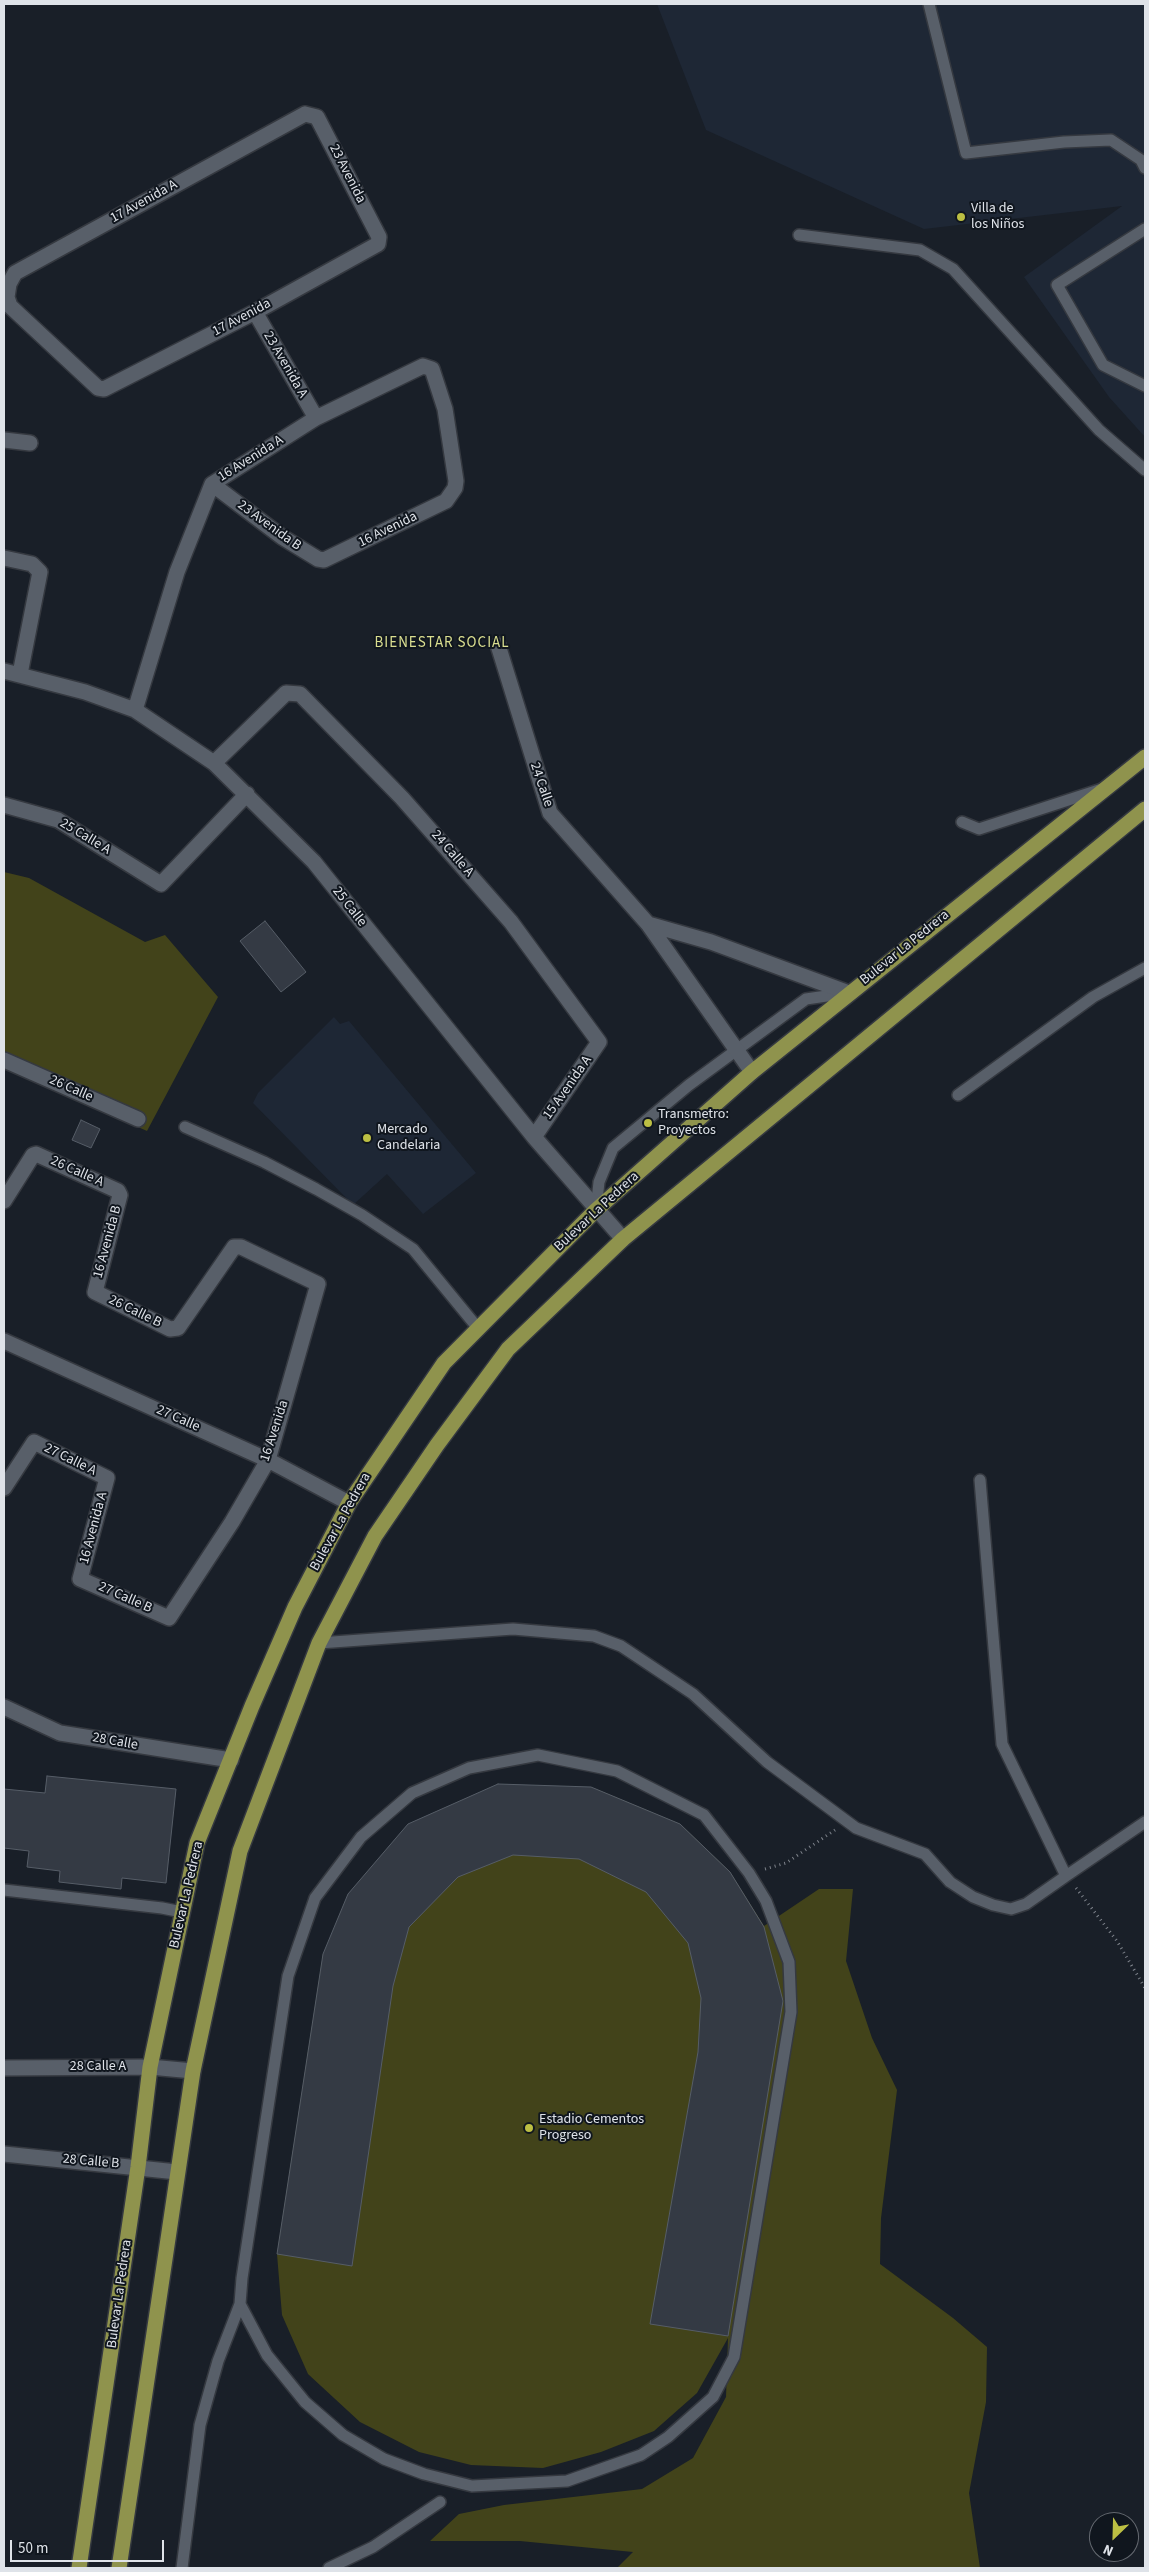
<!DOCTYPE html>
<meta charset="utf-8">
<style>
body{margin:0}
#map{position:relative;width:1149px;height:2572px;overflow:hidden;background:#191f28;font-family:"Source Sans 3",sans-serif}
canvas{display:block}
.frame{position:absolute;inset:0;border:5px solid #dfe3e9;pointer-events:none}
.north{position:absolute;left:1089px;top:2512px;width:50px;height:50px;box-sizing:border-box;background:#10161e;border:1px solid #63686f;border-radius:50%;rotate:204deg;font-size:14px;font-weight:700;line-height:20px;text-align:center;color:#dfe3e9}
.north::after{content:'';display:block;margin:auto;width:18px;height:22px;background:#bcbf43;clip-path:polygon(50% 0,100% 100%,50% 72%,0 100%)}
.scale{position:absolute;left:10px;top:2540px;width:154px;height:22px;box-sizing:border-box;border:2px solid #dfe3e9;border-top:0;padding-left:6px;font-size:15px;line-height:18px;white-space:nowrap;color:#dfe3e9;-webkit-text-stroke:4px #10161e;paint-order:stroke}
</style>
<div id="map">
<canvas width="1149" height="2572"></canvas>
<div class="frame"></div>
<div class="north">N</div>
<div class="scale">50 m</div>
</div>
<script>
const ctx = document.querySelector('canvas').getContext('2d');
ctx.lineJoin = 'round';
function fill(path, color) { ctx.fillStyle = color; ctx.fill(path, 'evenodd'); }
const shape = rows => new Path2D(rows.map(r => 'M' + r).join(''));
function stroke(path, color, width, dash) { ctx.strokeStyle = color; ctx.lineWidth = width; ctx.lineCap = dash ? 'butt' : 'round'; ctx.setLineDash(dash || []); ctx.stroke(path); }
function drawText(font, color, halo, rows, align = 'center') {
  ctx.font = font + ' "Source Sans 3",sans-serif'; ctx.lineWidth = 4; ctx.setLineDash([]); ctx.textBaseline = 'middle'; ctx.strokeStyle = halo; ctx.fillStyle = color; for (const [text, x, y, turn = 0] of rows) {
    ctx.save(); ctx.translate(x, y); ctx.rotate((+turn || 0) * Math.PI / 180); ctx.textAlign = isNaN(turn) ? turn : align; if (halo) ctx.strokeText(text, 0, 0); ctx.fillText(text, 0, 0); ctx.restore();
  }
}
const built = shape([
 [657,4,1145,4,1145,437,1109,397,1024,277,1122,206,924,229,706,130],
 [334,1017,340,1024,349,1021,476,1173,423,1214,387,1174,353,1205,253,1103,258,1093]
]);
const green = shape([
 [4,872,29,878,145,942,165,935,218,997,147,1131,4,1068],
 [591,1787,680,1824,730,1872,764,1926,819,1889,853,1889,846,1961,872,2038,897,2090,881,2218,880,2264,953,2318,987,2347,986,2402,969,2493,980,2568,617,2568,633,2552,520,2541,430,2541,459,2514,504,2505,642,2489,693,2458,726,2397,728,2338,697,2393,654,2431,601,2452,543,2468,471,2465,419,2452,360,2422,308,2374,282,2315,277,2254,323,1954]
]);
const building = shape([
 [265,921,306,972,281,992,240,941,265,921],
 [81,1120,100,1129,91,1148,72,1140,81,1120],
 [47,1776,176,1789,166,1883,122,1878,121,1889,59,1882,60,1871,27,1867,29,1851,4,1848,4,1789,45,1793,47,1776],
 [498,1784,591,1787,680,1824,730,1872,764,1927,783,2001,728,2336,650,2324,698,2052,701,1998,688,1943,646,1892,579,1859,513,1855,458,1877,409,1927,393,1986,352,2266,277,2254,323,1954,348,1894,408,1824,498,1784]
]);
const path = shape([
 [765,1869,786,1863,835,1830],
 [1076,1888,1117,1941,1145,1988]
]);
const lane = shape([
 [929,4,966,153,1064,142,1111,140,1141,160,1145,168],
 [1145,229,1057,285,1103,365,1145,386],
 [799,235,920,250,953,269,1099,430,1145,470],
 [962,822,979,829,1102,789],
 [958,1095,1093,997,1145,968],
 [185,1127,264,1162,316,1189,362,1215,413,1249,477,1327],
 [596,1210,599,1182,613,1148,689,1085,806,999,847,993],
 [980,1480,1002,1744,1066,1876,1145,1822],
 [319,1643,513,1629,594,1636,621,1646,693,1694,767,1762,856,1828,925,1854,950,1882,973,1897,993,1905,1011,1909,1026,1904,1066,1876],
 [4,1890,162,1908,182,1912],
 [182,2568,200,2425,218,2361,240,2304,242,2278,288,1976,315,1898,361,1837,412,1793,469,1768,538,1755,617,1771,704,1815,749,1873,766,1901,789,1962,791,2012,734,2357,713,2397,668,2437,641,2455,567,2481,472,2486,424,2474,384,2459,343,2435,305,2402,267,2355,240,2304],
 [329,2568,373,2547,440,2502]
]);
const street = shape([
 [305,114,317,117,379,237,378,244,255,312,104,389,98,388,10,306,7,297,9,284,15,273,305,114],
 [255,312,316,418],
 [4,440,30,443],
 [4,558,32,564,40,572,20,674],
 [498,645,550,813,648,924,752,1072],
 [4,671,85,692,135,710,214,763,314,862,534,1137,623,1239],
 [135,710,177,572,212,484,316,418,423,366,432,369,445,409,456,481,455,488,446,501,324,560,318,559,282,537,212,484],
 [214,763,286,693,300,694,402,798,511,922,599,1042,534,1137],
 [4,805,58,820,161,884,247,794],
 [648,924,711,942,849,993],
 [4,1060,138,1119],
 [4,1201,33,1155,36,1154,118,1191,120,1195,95,1292,170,1329,178,1328,234,1247,241,1247,318,1284,268,1460,232,1522,169,1618,80,1579,107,1478,34,1442,4,1488],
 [4,1341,268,1460,349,1503],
 [4,1707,60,1733,231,1760],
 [4,2068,150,2067,193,2071],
 [4,2154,177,2172]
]);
const primary = shape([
 [79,2568,138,2167,150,2067,197,1843,252,1706,295,1607,349,1503,444,1363,596,1210,752,1072,1145,757],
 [119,2568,193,2071,240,1851,319,1643,375,1536,437,1445,508,1349,623,1239,1145,809]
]);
const markers = [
 [961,217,5,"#bcbf43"],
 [648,1123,5,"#bcbf43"],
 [367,1138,5,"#bcbf43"],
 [529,2128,5,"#bcbf43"]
];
const streetNames = [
 ["23 Avenida",347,174,63],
 ["17 Avenida A",144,202,-29],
 ["17 Avenida",242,318,-28],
 ["23 Avenida A",285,365,60],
 ["16 Avenida A",251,459,-32],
 ["23 Avenida B",269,526,36],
 ["16 Avenida",388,530,-26],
 ["24 Calle",541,785,71],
 ["25 Calle A",85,837,31],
 ["24 Calle A",452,854,49],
 ["25 Calle",349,907,52],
 ["Bulevar La Pedrera",905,948,-39],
 ["15 Avenida A",568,1088,-55],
 ["26 Calle",71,1089,24],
 ["26 Calle A",77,1172,24],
 ["Bulevar La Pedrera",597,1212,-43],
 ["16 Avenida B",108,1242,-75],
 ["26 Calle B",135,1312,26],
 ["27 Calle",178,1419,24],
 ["16 Avenida",275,1431,-72],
 ["27 Calle A",70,1460,26],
 ["Bulevar La Pedrera",341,1522,-61],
 ["16 Avenida A",94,1528,-75],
 ["27 Calle B",125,1598,24],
 ["28 Calle",115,1742,10],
 ["Bulevar La Pedrera",187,1895,-77],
 ["28 Calle A",98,2067],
 ["28 Calle B",91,2162,5],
 ["Bulevar La Pedrera",120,2294,-82]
];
const poiNames = [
 ["Villa de",971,209],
 ["los Niños",971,225],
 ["Transmetro:",658,1115],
 ["Proyectos",658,1131],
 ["Mercado",377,1130],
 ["Candelaria",377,1146],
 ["Estadio Cementos",539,2120],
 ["Progreso",539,2136]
];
const neighbourhoodNames = [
 ["BIENESTAR SOCIAL",442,644]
];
fill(built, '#1e2735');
fill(green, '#42431a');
fill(building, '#343a44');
stroke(building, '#565d67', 1);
stroke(lane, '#353940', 14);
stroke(street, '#353940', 18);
stroke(primary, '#353940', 18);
stroke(path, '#7e838b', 3, [1, 4]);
stroke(lane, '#585f69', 11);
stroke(street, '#585f69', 15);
stroke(primary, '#8f934d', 15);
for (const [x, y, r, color] of markers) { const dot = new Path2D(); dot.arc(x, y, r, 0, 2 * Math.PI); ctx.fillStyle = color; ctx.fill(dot); stroke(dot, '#10161e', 2); }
drawText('14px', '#dfe3e9', '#10161e', streetNames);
drawText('14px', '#dfe3e9', '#10161e', poiNames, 'left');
ctx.letterSpacing = '1px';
drawText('15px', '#dade90', '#10161e', neighbourhoodNames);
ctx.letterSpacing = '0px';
</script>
